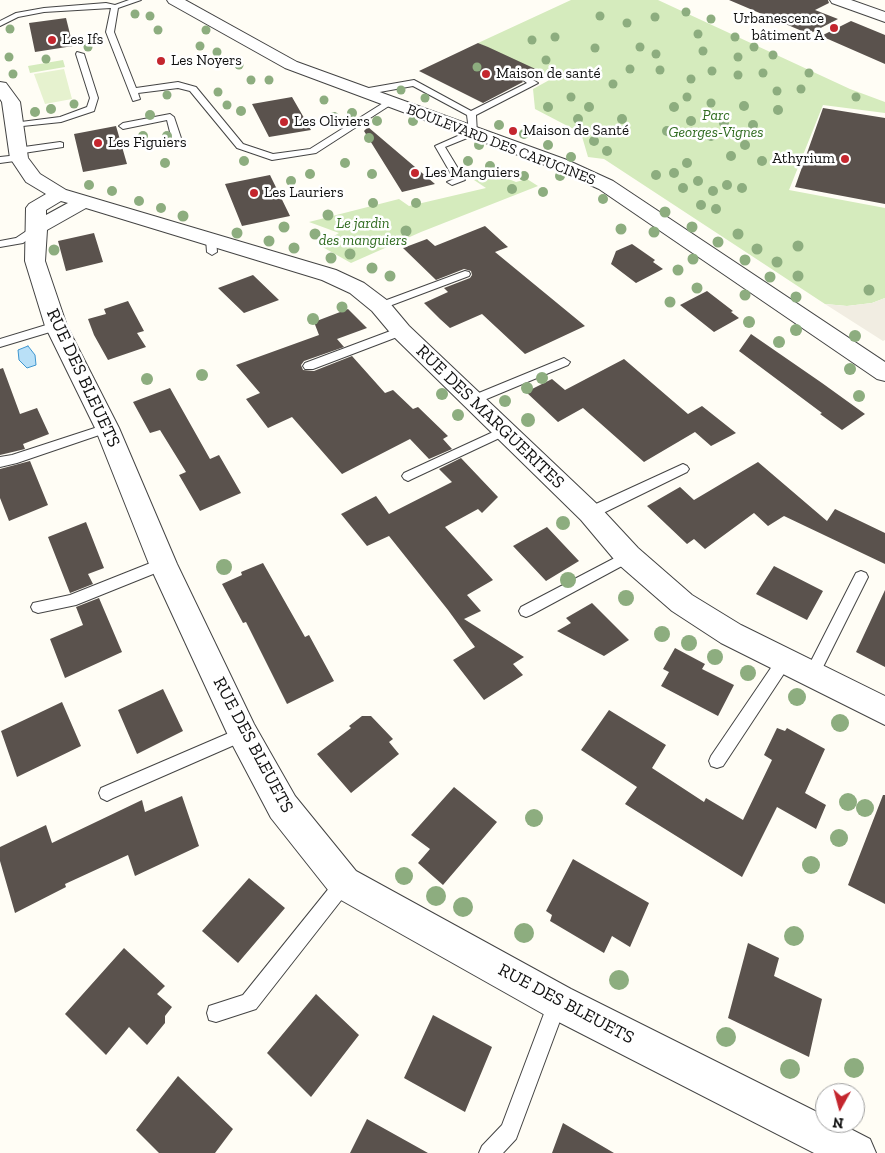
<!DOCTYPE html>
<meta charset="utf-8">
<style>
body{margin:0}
#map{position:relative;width:885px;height:1153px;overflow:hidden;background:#fffdf5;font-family:"Zilla Slab",serif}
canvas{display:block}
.north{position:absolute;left:815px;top:1083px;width:50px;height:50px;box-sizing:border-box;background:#fff;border:1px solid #a0a0a0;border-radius:50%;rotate:187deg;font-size:14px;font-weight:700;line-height:20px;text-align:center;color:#111}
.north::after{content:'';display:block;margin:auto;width:18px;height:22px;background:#c4262e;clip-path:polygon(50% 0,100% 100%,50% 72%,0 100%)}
</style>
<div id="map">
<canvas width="885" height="1153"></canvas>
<div class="north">N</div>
</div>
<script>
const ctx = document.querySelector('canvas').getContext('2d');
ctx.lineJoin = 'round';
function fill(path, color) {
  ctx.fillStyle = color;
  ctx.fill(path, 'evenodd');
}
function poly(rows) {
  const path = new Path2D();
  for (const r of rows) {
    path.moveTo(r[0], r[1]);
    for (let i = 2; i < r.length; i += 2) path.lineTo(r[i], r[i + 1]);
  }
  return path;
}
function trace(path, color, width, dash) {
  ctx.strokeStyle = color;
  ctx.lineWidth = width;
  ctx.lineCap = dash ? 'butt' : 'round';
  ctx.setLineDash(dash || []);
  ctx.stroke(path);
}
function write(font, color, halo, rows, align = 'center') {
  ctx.font = font + ' "Zilla Slab",serif';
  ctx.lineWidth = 5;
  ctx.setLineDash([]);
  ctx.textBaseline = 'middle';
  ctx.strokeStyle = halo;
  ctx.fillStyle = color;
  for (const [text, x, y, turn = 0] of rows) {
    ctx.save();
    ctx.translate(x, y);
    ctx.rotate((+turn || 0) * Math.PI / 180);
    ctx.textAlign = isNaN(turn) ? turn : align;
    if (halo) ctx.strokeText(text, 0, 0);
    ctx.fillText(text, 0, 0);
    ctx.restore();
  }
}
fill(poly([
 [571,0,658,0,850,89,885,102,885,113,823,105,789,190,885,208,885,298,872,303,847,306,825,304,604,159,588,157,581,133,535,109,533,89,553,78,478,43],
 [63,60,65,67,30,73,28,66],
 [491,172,516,182,527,179,538,186,421,232,351,263,319,245,339,233,309,222,399,199,409,206,486,188,474,180]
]), '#d5ebbd');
fill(poly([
 [64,69,72,99,45,104,34,74]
]), '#e6f2cf');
fill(poly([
 [885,298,885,340,883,341,825,304,847,306,872,303]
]), '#f1ede2');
const water = poly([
 [28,346,35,355,36,365,27,368,19,360,18,350,28,346]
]);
fill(water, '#b9e0f7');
trace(water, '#3f96cf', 1);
fill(poly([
 [729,0,828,0,829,3,815,10,838,19,809,34],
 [66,18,73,46,35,52,29,23],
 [851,21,885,35,885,64,821,36],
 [478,43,488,47,542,72,532,77,524,76,521,79,523,82,483,103,419,71],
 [292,97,311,130,269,137,252,104],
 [823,108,885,118,885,204,795,187],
 [116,126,127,164,83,172,74,134],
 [368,127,435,184,402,192,364,131],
 [270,175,290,216,242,226,225,184],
 [485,226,508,247,495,252,585,326,525,354,482,314,450,328,440,319,424,303,448,292,444,288,470,278,472,275,471,271,464,269,436,280,403,248,427,239,435,246],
 [94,233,103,262,66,271,58,241],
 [632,244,655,260,653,262,663,269,636,283,611,264,616,251],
 [253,275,279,300,244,313,218,288],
 [707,291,733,311,731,312,739,318,714,332,680,305],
 [128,301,144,331,137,333,146,347,108,360,94,335,88,319,106,314,104,309],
 [348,309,367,328,337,339,344,347,304,361,301,365,303,370,314,371,352,356,385,393,393,390,413,409,418,407,448,436,443,439,452,449,429,459,410,439,342,474,292,417,268,428,246,399,260,393,236,365,319,335,314,322],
 [751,334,822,383,865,414,842,430,820,414,822,413,739,351],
 [624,359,688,414,702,406,736,433,711,446,695,432,644,462,583,408,558,422,526,392,552,379,565,390],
 [3,368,20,414,37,408,49,434,23,444,25,449,0,455,0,369],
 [170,388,210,459,219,455,241,493,200,511,179,475,186,472,160,430,150,433,133,402],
 [461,458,498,497,482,513,478,509,445,527,493,580,467,595,481,611,464,619,524,657,513,664,523,675,484,700,453,660,475,647,448,610,389,536,367,546,341,514,376,496,389,514,452,482,439,469],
 [30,461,48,505,9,521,0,498,0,469],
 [758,462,827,521,835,509,885,533,885,564,784,516,768,526,754,513,705,549,694,539,687,544,647,506,680,487,694,500],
 [86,522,104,568,88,574,93,584,70,593,48,537],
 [547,527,579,561,546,581,513,546],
 [263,563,305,637,309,635,334,681,287,704,246,622,243,623,222,584,242,575,241,572],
 [774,566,823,591,807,620,756,594],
 [885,590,885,667,856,652],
 [99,598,122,652,65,678,50,639,83,625,76,607],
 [592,603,629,640,604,656,557,631,571,623,566,618],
 [675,648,705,664,702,669,734,685,718,716,661,686,669,672,663,669],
 [163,689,183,731,137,754,118,710],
 [62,702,81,746,17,777,1,731],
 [609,710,666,745,652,768,704,802,706,798,743,820,772,760,764,755,777,728,785,731,787,728,825,749,805,793,826,805,816,829,777,807,742,877,625,804,637,787,581,750],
 [362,716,371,716,393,739,389,742,399,754,351,793,317,754,351,728,349,726],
 [454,787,497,822,443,885,418,863,430,849,411,835],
 [883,795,885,795,885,904,848,885],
 [182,796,199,846,135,876,128,855,65,884,66,887,15,913,0,861,0,847,46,825,52,843,142,800,145,812],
 [573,859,649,903,630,947,612,936,604,953,550,921,552,915,546,911],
 [249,878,285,908,238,963,202,931],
 [748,943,779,958,774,976,822,999,809,1057,728,1018],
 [124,948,165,986,157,994,172,1007,165,1016,165,1023,147,1045,129,1027,106,1055,65,1014],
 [316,994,359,1035,311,1097,267,1053],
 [433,1015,492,1047,465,1112,404,1078],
 [178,1076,233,1129,215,1153,159,1153,136,1130],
 [367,1119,428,1153,350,1153],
 [563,1123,614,1153,552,1153]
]), '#5a524d');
const lane = poly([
 [129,0,141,0,118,8,114,32,136,88,178,82,196,87,243,144,273,154,310,149,388,100,395,102,316,153,272,160,237,148,190,91,178,88,138,93,140,99,133,101,106,32,111,8,44,12,18,17,0,26,0,21,16,13,44,8,106,3,115,5,129,0],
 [77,52,84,54,98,98,94,111,61,122,13,127,13,123,60,117,87,107,90,98,76,54,77,52],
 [524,78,530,78,538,83,476,115,477,134,445,147,465,180,452,185,447,182,454,179,435,146,469,131,467,115,413,86,363,95,359,92,363,89,414,80,471,111,527,83,523,80,524,78],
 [170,114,174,117,183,144,181,146,178,147,173,144,167,120,123,129,119,126,123,123,170,114],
 [60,142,63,143,63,147,17,154,12,151,17,148,60,142],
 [19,155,24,158,22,160,0,163,0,157,19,155],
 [37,224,41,225,41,229,23,243,0,247,0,241,16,238,37,224],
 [211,236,216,239,217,252,212,255,207,252,206,239,211,236],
 [465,271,469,272,470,274,469,276,384,308,380,309,375,306,376,304,465,271],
 [56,322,62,326,60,329,0,347,0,339,56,322],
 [401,327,405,328,407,331,405,334,313,369,305,369,303,366,305,363,401,327],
 [564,358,570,362,568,365,477,403,473,404,467,400,469,397,564,358],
 [107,424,113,428,111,431,17,463,0,467,0,457,12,455,107,424],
 [504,427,510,431,508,434,412,479,408,481,404,479,402,476,404,473,504,427],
 [683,464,687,466,689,469,687,472,595,517,585,517,583,513,585,509,683,464],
 [628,551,633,552,635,556,633,560,531,615,526,617,521,615,519,611,521,607,628,551],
 [163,558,168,560,170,564,168,568,76,605,38,613,33,611,31,607,33,603,70,595,163,558],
 [861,571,866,573,868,577,816,681,811,683,806,681,804,676,806,671,856,573,861,571],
 [784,655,789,656,791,661,789,666,723,766,717,768,711,766,709,761,711,756,779,656,784,655],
 [243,727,248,729,251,734,248,739,113,798,107,801,101,798,99,793,101,788,243,727],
 [344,874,350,877,353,883,350,889,256,1009,216,1022,209,1020,207,1013,209,1006,243,995,338,877,344,874],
 [558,993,565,995,567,1002,516,1139,503,1153,479,1153,482,1146,502,1125,551,995,558,993]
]);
const street = poly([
 [167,0,185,0,297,62,567,160,613,181,885,362,885,381,877,379,599,189,553,168,285,68,169,3,167,0],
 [830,0,851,0,885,12,885,22,832,3,830,0],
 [0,82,6,83,20,102,28,158,40,174,66,190,336,270,364,283,388,301,409,326,599,506,638,548,692,595,741,625,885,696,885,725,721,643,672,611,618,564,581,520,393,336,372,311,350,293,322,280,86,208,47,230,45,261,67,326,119,428,177,564,254,724,295,796,356,871,571,989,825,1116,825,1123,839,1123,870,1139,876,1153,814,1153,545,1015,332,895,271,818,232,744,149,564,95,428,45,326,25,261,26,208,29,204,46,194,26,182,10,158,2,102,0,99,0,82],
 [61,201,68,203,46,215,46,210,61,201]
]);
trace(lane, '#444', 2);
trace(street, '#444', 2);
fill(lane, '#fff');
fill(street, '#fff');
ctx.fillStyle = '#8dad7f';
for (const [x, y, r] of [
 [686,12,4.5],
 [135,14,4.5],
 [150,16,4.5],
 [600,16,4.5],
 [655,17,4.5],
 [711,19,4.5],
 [627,23,4.5],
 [10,29,4.5],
 [158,30,4.5],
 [206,30,4.5],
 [698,34,4.5],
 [555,37,4.5],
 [735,37,4.5],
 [532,40,4.5],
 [200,46,4.5],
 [88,47,4.5],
 [640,47,4.5],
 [754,47,4.5],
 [595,48,4.5],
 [703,51,4.5],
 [217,52,4.5],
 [656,54,4.5],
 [773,55,4.5],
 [9,57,4.5],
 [738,57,4.5],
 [46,59,4.5],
 [546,60,4.5],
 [239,65,4.5],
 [477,67,4.5],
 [630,69,4.5],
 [660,70,4.5],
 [712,71,4.5],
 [575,73,4.5],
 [763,73,4.5],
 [809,73,4.5],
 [13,74,4.5],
 [738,75,4.5],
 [691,79,4.5],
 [251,80,4.5],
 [269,80,4.5],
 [613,84,4.5],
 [801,89,4.5],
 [401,90,4.5],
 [777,91,4.5],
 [218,92,4.5],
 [167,95,4.5],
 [571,97,4.5],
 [687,97,4.5],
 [856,97,4.5],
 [425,98,4.5],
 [324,100,4.5],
 [711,103,4.5],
 [74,104,4.5],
 [227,105,4.5],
 [744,106,5],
 [548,107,5],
 [589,107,5],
 [674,107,5],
 [51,109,5],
 [778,110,5],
 [241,111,5],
 [35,112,5],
 [352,113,5],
 [150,115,5],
 [334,117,5],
 [578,119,5],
 [622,119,5],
 [377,121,5],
 [413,121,5],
 [691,121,5],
 [724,123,5],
 [499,125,5],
 [753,125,5],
 [667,131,5],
 [609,132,5],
 [524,134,5],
 [143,136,5],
 [167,136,5],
 [711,136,5],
 [369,138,5],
 [594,141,5],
 [479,145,5],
 [548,145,5],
 [745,145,5],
 [607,151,5],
 [731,156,5],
 [571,157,5],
 [244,161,5],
 [468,161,5],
 [762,161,5],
 [165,163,5],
 [345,163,5],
 [687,163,5],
 [490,166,5],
 [674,173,5],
 [310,174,5],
 [372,174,5],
 [656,175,5],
 [524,176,5],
 [560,176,5],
 [291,181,5],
 [698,181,5],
 [89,185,5],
 [727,185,5],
 [683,188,5],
 [742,188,5],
 [512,189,5],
 [112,191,5],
 [713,191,5],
 [543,192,5],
 [603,199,5],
 [139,201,5],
 [373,203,5],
 [416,203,5],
 [701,205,5],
 [161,208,5],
 [716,209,5],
 [665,212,5.5],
 [328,215,5.5],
 [183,216,5.5],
 [284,227,5.5],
 [692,227,5.5],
 [621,229,5.5],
 [406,231,5.5],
 [654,232,5.5],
 [237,233,5.5],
 [315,234,5.5],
 [738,234,5.5],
 [269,241,5.5],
 [718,242,5.5],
 [798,246,5.5],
 [294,248,5.5],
 [757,249,5.5],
 [54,250,5.5],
 [350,254,5.5],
 [331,258,5.5],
 [693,259,5.5],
 [745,260,5.5],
 [777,262,5.5],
 [372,268,5.5],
 [678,270,5.5],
 [390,276,5.5],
 [798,276,5.5],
 [770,277,5.5],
 [697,288,5.5],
 [869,290,5.5],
 [745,295,5.5],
 [796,297,5.5],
 [670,302,5.5],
 [342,307,5.5],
 [313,319,6],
 [749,322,6],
 [796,330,6],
 [855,336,6],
 [779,342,6],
 [850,369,6],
 [202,375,6],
 [542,378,6],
 [147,379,6],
 [527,388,6],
 [442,394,6],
 [859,396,6],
 [505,401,6],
 [458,415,6],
 [528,420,7],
 [563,523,7],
 [224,567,8],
 [568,580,8],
 [626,598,8],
 [662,634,8],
 [689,643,8],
 [715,657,8],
 [748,673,8],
 [797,697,9],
 [840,723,9],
 [848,802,9],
 [865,808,9],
 [534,818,9],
 [839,838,9],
 [811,865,9],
 [404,876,9],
 [436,896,10],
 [463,907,10],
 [524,933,10],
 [794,936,10],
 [619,980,10],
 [726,1037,10],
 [854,1068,10],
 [790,1069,10]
]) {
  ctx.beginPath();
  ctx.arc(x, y, r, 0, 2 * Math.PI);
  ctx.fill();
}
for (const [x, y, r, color] of [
 [834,28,5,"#c4262e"],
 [52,40,5,"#c4262e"],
 [161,61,5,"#c4262e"],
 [486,74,5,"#c4262e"],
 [284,122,5,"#c4262e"],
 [513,131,5,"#c4262e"],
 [98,143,5,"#c4262e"],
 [845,159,5,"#c4262e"],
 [415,173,5,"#c4262e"],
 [254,193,5,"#c4262e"]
]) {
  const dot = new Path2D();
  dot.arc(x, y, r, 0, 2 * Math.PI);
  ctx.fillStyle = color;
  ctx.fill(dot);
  trace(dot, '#fff', 2);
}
write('15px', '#111', '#fff', [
 ["Urbanescence",824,19,"right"],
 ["bâtiment A",824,36,"right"],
 ["Les Ifs",62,40],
 ["Les Noyers",171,61],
 ["Maison de santé",496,74],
 ["Les Oliviers",294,122],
 ["Maison de Santé",523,131],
 ["Les Figuiers",108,143],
 ["Athyrium",835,159,"right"],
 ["Les Manguiers",425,173],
 ["Les Lauriers",264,193]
], 'left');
write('italic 15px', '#2f6b1f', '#fff', [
 ["Parc",716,116],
 ["Georges-Vignes",716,133],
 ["Le jardin",363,224],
 ["des manguiers",363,241]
]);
write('15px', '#111', '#fff', [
 ["BOULEVARD DES CAPUCINES",501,145,21]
]);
write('18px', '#111', '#fff', [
 ["RUE DES BLEUETS",83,378,65],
 ["RUE DES MARGUERITES",490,417,44],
 ["RUE DES BLEUETS",253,745,62],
 ["RUE DES BLEUETS",566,1004,28]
]);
</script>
